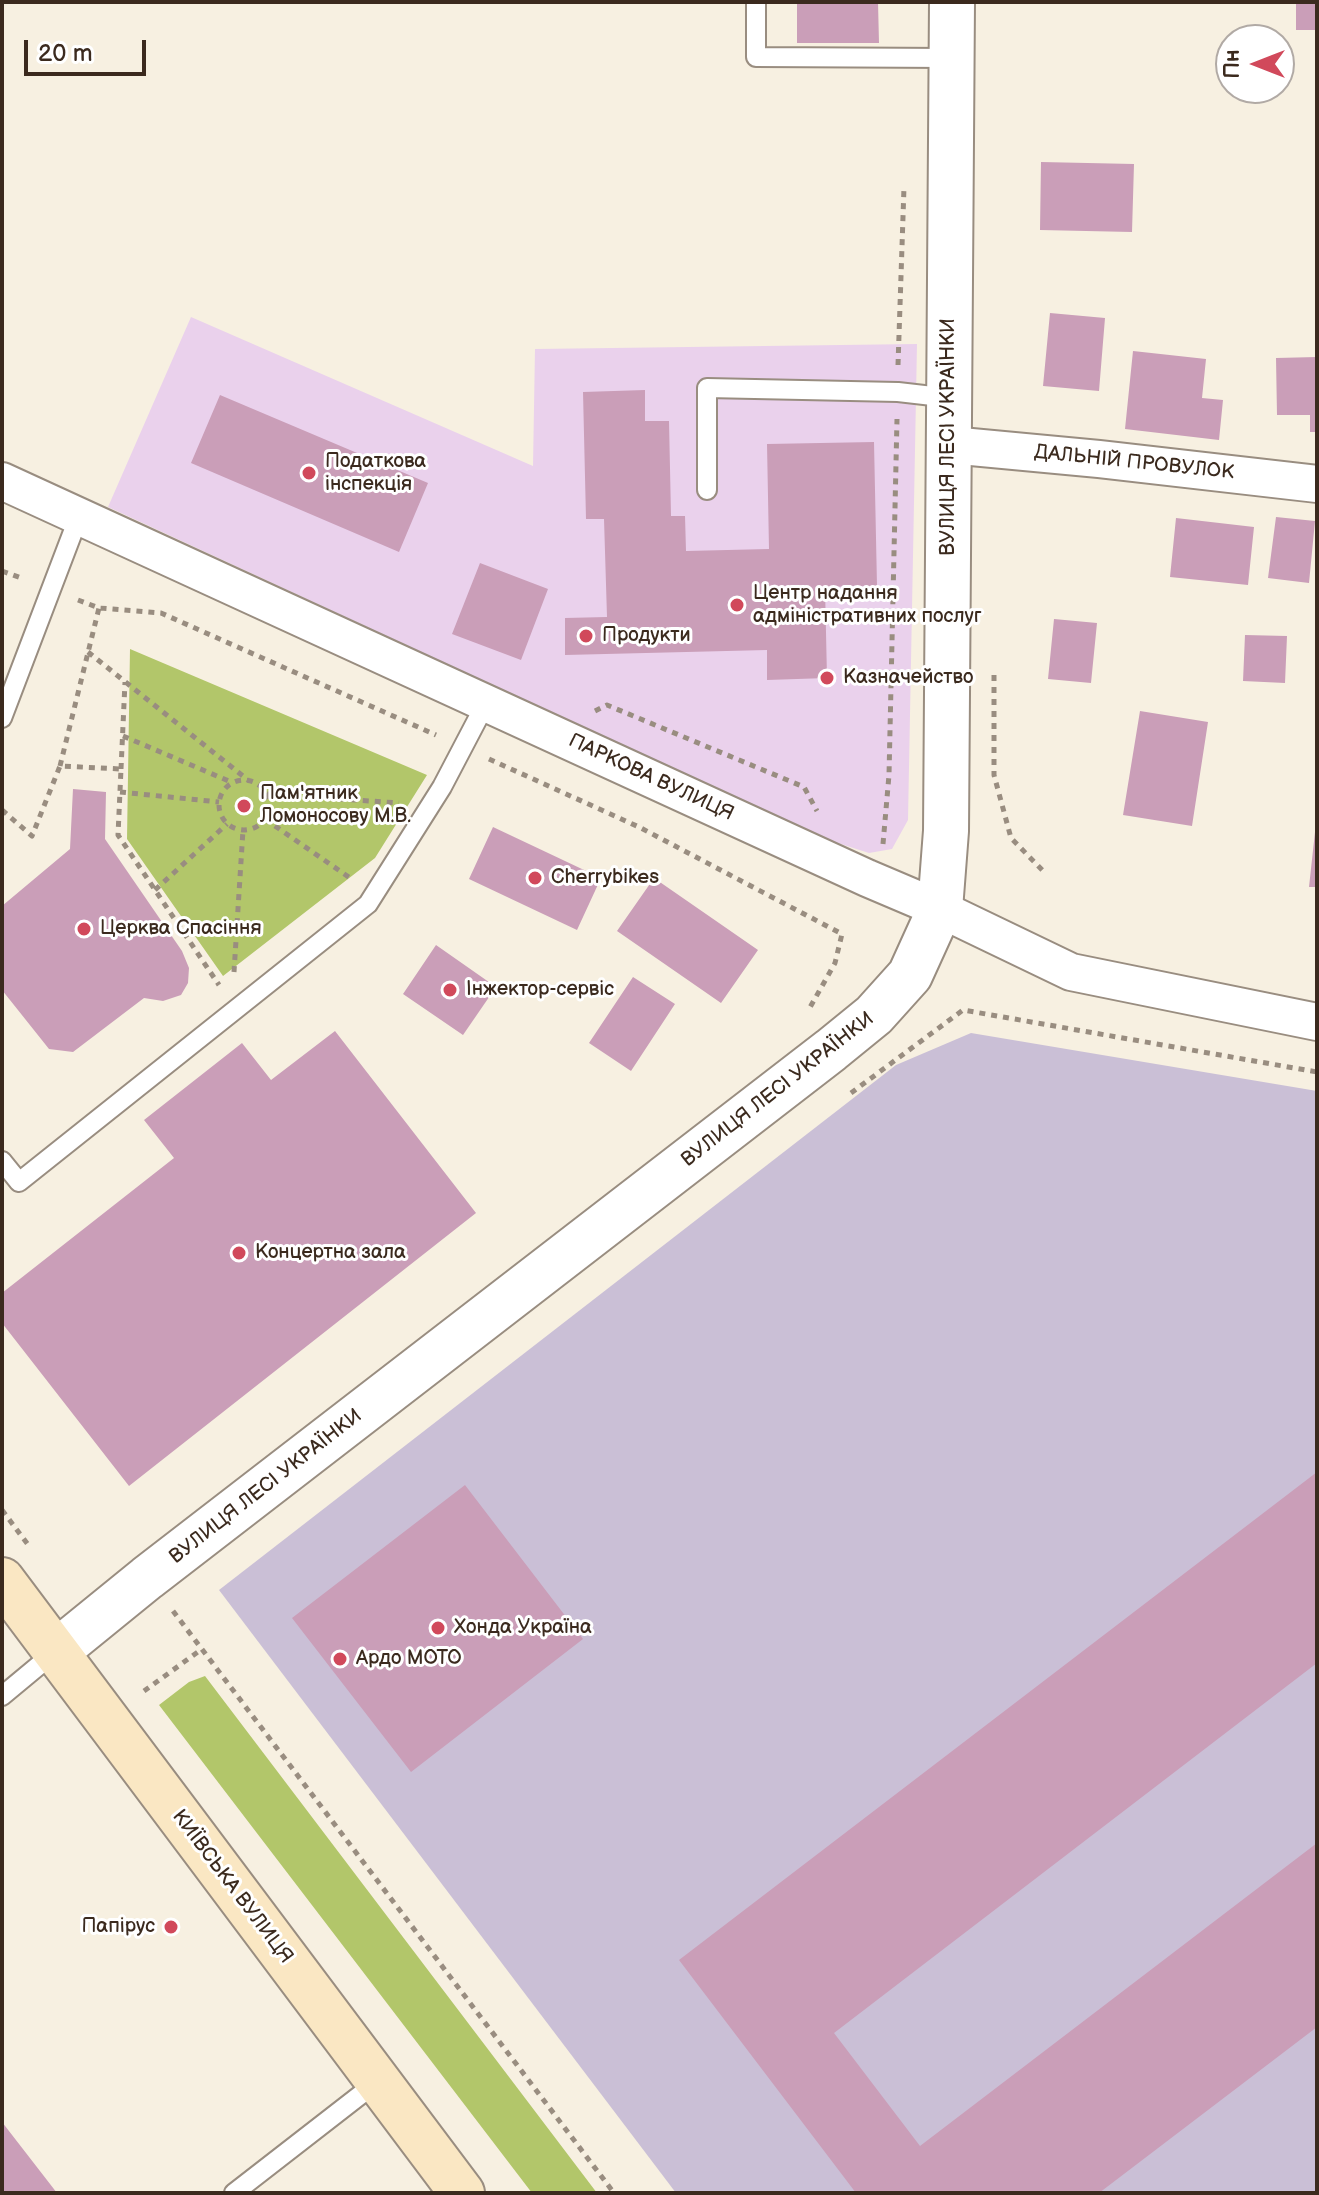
<!DOCTYPE html>
<meta charset="utf-8">
<style>
body{margin:0}
#map{position:relative;width:1319px;height:2195px;overflow:hidden;background:#f7f0e1;font-family:"Balsamiq Sans",sans-serif}
canvas{display:block}
.frame{position:absolute;inset:0;border:4px solid #3b2a1e;pointer-events:none}
.north{position:absolute;left:1215px;top:24px;width:80px;height:80px;box-sizing:border-box;background:#fff;border:2px solid #b1aaa5;border-radius:50%;rotate:270deg;font-size:22px;font-weight:700;line-height:32px;text-align:center;color:#3b2a1e}
.north::after{content:'';display:block;margin:auto;width:28px;height:36px;background:#d1495b;clip-path:polygon(50% 0,100% 100%,50% 72%,0 100%)}
.scale{position:absolute;left:24px;top:40px;width:122px;height:36px;box-sizing:border-box;border:4px solid #3b2a1e;border-top:0;padding-left:10px;font-size:24px;line-height:28px;white-space:nowrap;color:#3b2a1e;-webkit-text-stroke:6px #fff;paint-order:stroke}
</style>
<div id="map">
<canvas width="1319" height="2195"></canvas>
<div class="frame"></div>
<div class="north">Пн</div>
<div class="scale">20 m</div>
</div>
<script>
const ctx = document.querySelector('canvas').getContext('2d');
ctx.lineJoin = 'round';
function fill(path, color) {
  ctx.fillStyle = color;
  ctx.fill(path, 'evenodd');
}
function poly(rows) {
  const path = new Path2D();
  for (const r of rows) {
    if (r.length === 3) {
      path.moveTo(r[0] + r[2], r[1]);
      path.arc(r[0], r[1], r[2], 0, 2 * Math.PI);
      continue;
    }
    path.moveTo(r[0], r[1]);
    for (let i = 2; i < r.length; i += 2) path.lineTo(r[i], r[i + 1]);
  }
  return path;
}
function trace(path, color, width, dash) {
  ctx.strokeStyle = color;
  ctx.lineWidth = width;
  ctx.lineCap = dash ? 'butt' : 'round';
  ctx.setLineDash(dash || []);
  ctx.stroke(path);
}
function write(font, color, halo, rows, align = 'center') {
  ctx.font = font + ' "Balsamiq Sans",sans-serif';
  ctx.lineWidth = 6;
  ctx.setLineDash([]);
  ctx.textBaseline = 'middle';
  ctx.strokeStyle = halo;
  ctx.fillStyle = color;
  for (const [text, x, y, turn = 0] of rows) {
    ctx.save();
    ctx.translate(x, y);
    ctx.rotate((+turn || 0) * Math.PI / 180);
    ctx.textAlign = isNaN(turn) ? turn : align;
    if (halo) ctx.strokeText(text, 0, 0);
    ctx.fillText(text, 0, 0);
    ctx.restore();
  }
}
fill(poly([
 [191,317,533,466,535,349,917,344,908,820,892,849,869,853,825,839,108,507]
]), '#ead1ec');
fill(poly([
 [971,1033,1317,1091,1317,2193,676,2193,219,1590,896,1065]
]), '#cabfd6');
fill(poly([
 [130,649,427,775,375,858,223,976,127,839],
 [205,1676,597,2193,532,2193,159,1705,189,1682]
]), '#b2c66a');
fill(poly([
 [797,2,878,2,879,43,797,43],
 [1296,2,1317,2,1317,30,1296,30],
 [1041,162,1134,164,1132,232,1040,230],
 [1050,313,1105,318,1099,391,1043,386],
 [1133,351,1206,359,1202,398,1223,400,1219,440,1125,429],
 [1317,357,1317,432,1310,432,1310,415,1277,415,1276,358],
 [645,390,645,421,669,421,671,516,685,516,686,551,769,549,767,444,874,442,877,586,825,587,827,678,767,680,767,650,565,655,565,618,607,617,604,519,586,519,583,392],
 [220,395,428,483,399,552,191,463],
 [1276,517,1315,521,1309,583,1268,578],
 [1176,518,1254,527,1248,585,1170,577],
 [480,563,548,589,521,660,452,634],
 [1054,619,1097,623,1091,683,1048,679],
 [1245,635,1287,636,1285,683,1243,681],
 [1140,711,1208,722,1192,826,1123,815],
 [73,789,106,792,105,839,182,951,189,968,188,983,181,995,163,1001,144,998,73,1052,49,1049,2,990,2,906,70,849],
 [493,827,601,878,577,930,469,879],
 [1315,832,1317,832,1317,887,1309,887],
 [654,878,758,950,721,1003,617,931],
 [436,945,496,987,463,1035,403,994],
 [633,977,675,1004,631,1071,589,1043],
 [335,1031,476,1213,129,1486,2,1323,2,1293,174,1158,144,1120,242,1043,271,1080],
 [1317,1472,1317,1663,834,2033,920,2146,1317,1843,1317,2027,1099,2193,856,2193,679,1960],
 [465,1485,583,1639,411,1772,292,1618],
 [2,2122,57,2193,2,2193]
]), '#ca9eb8');
const service = poly([
 [756,2,756,57,951,58],
 [707,490,707,388,898,392,950,398],
 [2,718,79,516],
 [2,1161,19,1182,368,904,442,787,486,703],
 [2,1696,55,1652],
 [234,2193,377,2082]
]);
const minor = poly([
 [950,445,1099,459,1317,484],
 [2,481,867,878,940,909,1071,972,1317,1022]
]);
const tertiary = poly([
 [56,1652,147,1578,831,1050,874,1015,910,975,940,909,946,831,952,2]
]);
const secondary = poly([
 [2,1580,462,2193]
]);
trace(service, '#998d80', 22);
trace(minor, '#998d80', 40);
trace(tertiary, '#998d80', 48);
trace(secondary, '#998d80', 48);
trace(poly([
 [898,365,904,187],
 [2,571,24,579],
 [78,600,99,608,161,613,436,735],
 [88,652,248,780],
 [994,675,994,775,1011,838,1046,874],
 [595,711,607,705,804,787,817,811],
 [123,736,231,782],
 [489,759,639,827,842,934,835,963,808,1011],
 [60,766,99,608],
 [121,769,125,682],
 [244,805,25],
 [120,792,219,802],
 [267,794,399,803],
 [2,810,32,836,60,766,121,769,118,835,219,985],
 [265,819,350,878],
 [883,844,889,775,897,419],
 [155,890,227,824],
 [234,972,243,830],
 [851,1093,963,1010,1317,1072],
 [2,1510,29,1546],
 [173,1611,614,2193],
 [144,1691,202,1649]
]), '#998d80', 5, [6, 6]);
trace(service, '#fff', 18);
trace(minor, '#fff', 36);
trace(tertiary, '#fff', 44);
trace(secondary, '#fae7c3', 44);
for (const [x, y, r, color] of [
 [309,473,8,"#d1495b"],
 [737,605,8,"#d1495b"],
 [586,636,8,"#d1495b"],
 [827,678,8,"#d1495b"],
 [244,806,8,"#d1495b"],
 [535,878,8,"#d1495b"],
 [84,929,8,"#d1495b"],
 [450,990,8,"#d1495b"],
 [239,1253,8,"#d1495b"],
 [438,1628,8,"#d1495b"],
 [340,1659,8,"#d1495b"],
 [171,1927,8,"#d1495b"]
]) {
  const dot = new Path2D();
  dot.arc(x, y, r, 0, 2 * Math.PI);
  ctx.fillStyle = color;
  ctx.fill(dot);
  trace(dot, '#fff', 3);
}
write('20px', '#3b2a1e', '#fff', [
 ["ВУЛИЦЯ ЛЕСІ УКРАЇНКИ",949,437,-90],
 ["ДАЛЬНІЙ ПРОВУЛОК",1134,463,6],
 ["ПАРКОВА ВУЛИЦЯ",651,778,25],
 ["ВУЛИЦЯ ЛЕСІ УКРАЇНКИ",778,1090,-38],
 ["ВУЛИЦЯ ЛЕСІ УКРАЇНКИ",266,1487,-38],
 ["КИЇВСЬКА ВУЛИЦЯ",232,1887,53]
]);
write('20px', '#3b2a1e', '#fff', [
 ["Податкова",325,462],
 ["інспекція",325,485],
 ["Центр надання",753,594],
 ["адміністративних послуг",753,617],
 ["Продукти",602,636],
 ["Казначейство",843,678],
 ["Пам'ятник",260,794],
 ["Ломоносову М.В.",260,817],
 ["Сherrybikes",551,878],
 ["Церква Спасіння",100,929],
 ["Інжектор-сервіс",466,990],
 ["Концертна зала",255,1253],
 ["Хонда Україна",454,1628],
 ["Ардо МОТО",356,1659],
 ["Папірус",155,1927,"right"]
], 'left');
</script>
